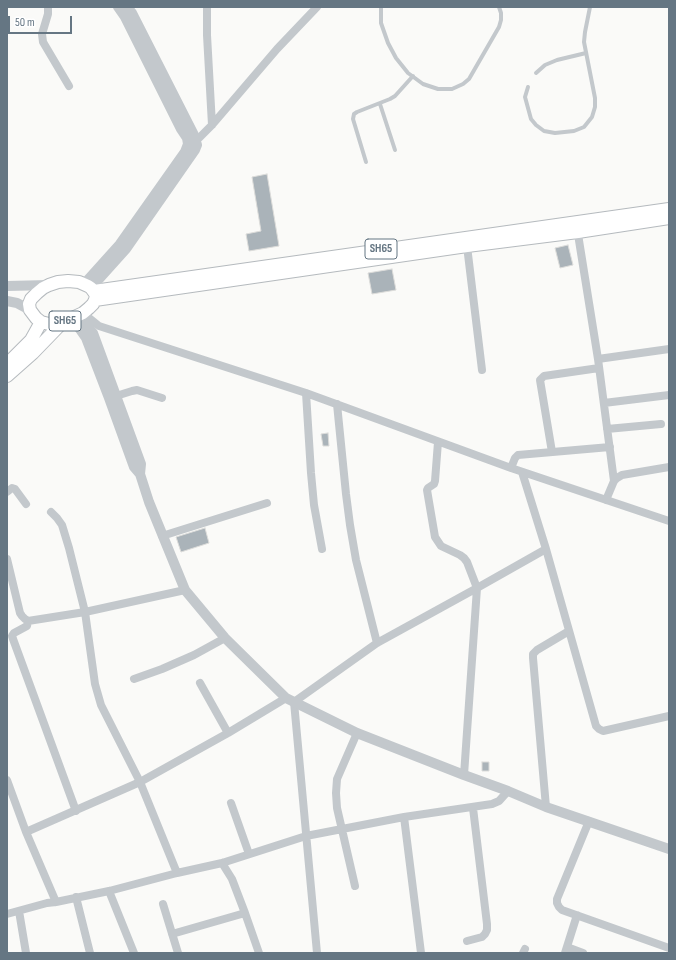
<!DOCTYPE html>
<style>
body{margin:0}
#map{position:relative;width:676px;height:960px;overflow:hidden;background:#fafaf8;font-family:"Sofia Sans Condensed",sans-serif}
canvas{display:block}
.frame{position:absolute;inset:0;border:8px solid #657683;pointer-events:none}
.scale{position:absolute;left:8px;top:16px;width:64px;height:18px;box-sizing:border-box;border:2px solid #657683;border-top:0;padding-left:5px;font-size:12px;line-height:14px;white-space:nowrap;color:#657683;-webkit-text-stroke:3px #fff;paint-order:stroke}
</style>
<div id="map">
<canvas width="676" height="960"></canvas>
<div class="frame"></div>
<div class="scale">50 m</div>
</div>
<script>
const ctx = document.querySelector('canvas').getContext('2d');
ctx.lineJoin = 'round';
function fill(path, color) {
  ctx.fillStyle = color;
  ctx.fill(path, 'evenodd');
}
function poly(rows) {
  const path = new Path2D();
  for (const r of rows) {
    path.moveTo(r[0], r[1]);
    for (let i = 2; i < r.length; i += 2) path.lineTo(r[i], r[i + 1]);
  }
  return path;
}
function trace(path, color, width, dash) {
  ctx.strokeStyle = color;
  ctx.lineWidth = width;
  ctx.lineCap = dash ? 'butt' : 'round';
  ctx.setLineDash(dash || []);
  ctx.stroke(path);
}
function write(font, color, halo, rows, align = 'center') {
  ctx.font = font + ' "Sofia Sans Condensed",sans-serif';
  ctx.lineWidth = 4;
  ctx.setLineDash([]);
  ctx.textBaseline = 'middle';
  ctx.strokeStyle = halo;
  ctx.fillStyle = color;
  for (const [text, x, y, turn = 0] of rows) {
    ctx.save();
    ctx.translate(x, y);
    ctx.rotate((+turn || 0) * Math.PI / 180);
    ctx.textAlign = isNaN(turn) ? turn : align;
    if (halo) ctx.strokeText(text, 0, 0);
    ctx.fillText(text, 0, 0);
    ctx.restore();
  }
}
const building = poly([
 [267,174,279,246,249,251,246,234,261,231,252,177,267,174],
 [568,245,573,265,560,268,555,248,568,245],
 [392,269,396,290,372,294,368,273,392,269],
 [328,433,329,446,323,446,321,434,328,433],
 [205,528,209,543,181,552,176,537,205,528],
 [482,762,489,762,489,771,482,771,482,762]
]);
fill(building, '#aab3b9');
trace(building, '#dcdcda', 1);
const primary = poly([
 [68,281,79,282,88,286,91,288,96,295,95,300,93,304,89,308,83,313,72,318,63,322,49,324,41,322,36,318,30,310,29,304,31,299,37,293,43,288,49,285,58,282,68,281],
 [94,291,669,209],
 [95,300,467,246,578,232,669,218],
 [7,364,31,340,41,322],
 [7,376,33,353,63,322]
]);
trace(primary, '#b5babe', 14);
trace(poly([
 [381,7,381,23,388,43,396,58,408,73,423,84,438,89,452,89,463,84,469,79,499,27,501,20,501,13,499,7],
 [536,73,545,65,557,60,586,53],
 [528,87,525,97,531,119,536,125,544,131,555,133,574,131,584,127,592,117,595,107,595,98,584,42,585,32,590,7],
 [380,104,395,150],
 [366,162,353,119,354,114,357,112,390,99,395,96,413,76]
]), '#c3c8cc', 4);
trace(poly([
 [48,7,48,14,42,34,43,42,69,86],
 [207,7,207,35,212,125],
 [192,142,199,138,212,125,277,49,317,7],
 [577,228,598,359,614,481],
 [467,246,482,370],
 [83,313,99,326,306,393,511,468,669,521],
 [598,359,669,349],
 [306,393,311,473,314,505,322,549],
 [116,396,132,391,137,390,162,398],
 [604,403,669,395],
 [337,404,346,494,350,525,356,560,377,643],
 [607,429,661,424],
 [438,442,435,481,434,484,428,488,427,490,435,537,441,546,460,555,464,558,467,562,477,588,464,775],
 [552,452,540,380,544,376,599,368],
 [511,468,515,458,518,455,610,447],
 [7,492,12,488,15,489,26,504],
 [606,500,614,481,617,478,622,475,669,467],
 [51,512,57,518,62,525,69,548,85,612,95,684,101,705,140,782,177,873],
 [162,536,267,503],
 [546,549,596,726,599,729,603,731,669,716],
 [7,559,20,613,22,616,25,619,28,621,85,612,185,590],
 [28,621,27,626,14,633,12,636,13,639,76,811],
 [134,679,162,669,194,655,225,638],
 [200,683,228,733],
 [7,780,26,832,56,902],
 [231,803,249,854],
 [546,807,533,658,533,654,537,650,569,631],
 [404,817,421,953],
 [589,821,557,899,557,903,559,907,562,910,669,948],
 [26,832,140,782,228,733,286,698],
 [222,863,232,879,245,913,259,953],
 [355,886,337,808,336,793,337,779,357,733],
 [109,891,134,953],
 [76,897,90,953],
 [163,904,178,953],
 [19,911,26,953],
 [7,914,47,903,56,902,109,891,177,873,222,863,306,836,404,817,492,804,499,801,508,791],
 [172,934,245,913],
 [467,941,482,937,485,934,487,930,487,924,473,808],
 [567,947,583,953],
 [317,953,294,702,377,643,477,588,546,549,522,472],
 [523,953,525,949],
 [565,953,577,915]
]), '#c3c8cc', 8);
trace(poly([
 [84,284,120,244,185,152,188,144,187,138,181,129,125,17,118,7],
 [7,286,49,285],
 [91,288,126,249,195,150,197,145,194,135,132,13,127,7],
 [7,301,17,303,30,310],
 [79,315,93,333,141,464,140,474,149,502,185,590,225,638,286,698,357,733,464,775,508,791,546,807,669,849],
 [72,318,86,338,109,398,134,467,140,474]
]), '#c3c8cc', 10);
trace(primary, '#fff', 12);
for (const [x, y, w] of [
 [381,249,32],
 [65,321,32]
]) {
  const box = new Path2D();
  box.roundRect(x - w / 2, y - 10, w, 20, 3);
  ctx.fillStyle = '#fff';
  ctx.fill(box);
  trace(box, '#657683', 1);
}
write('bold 12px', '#657683', null, [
 ["SH65",381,249],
 ["SH65",65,321]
]);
</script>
